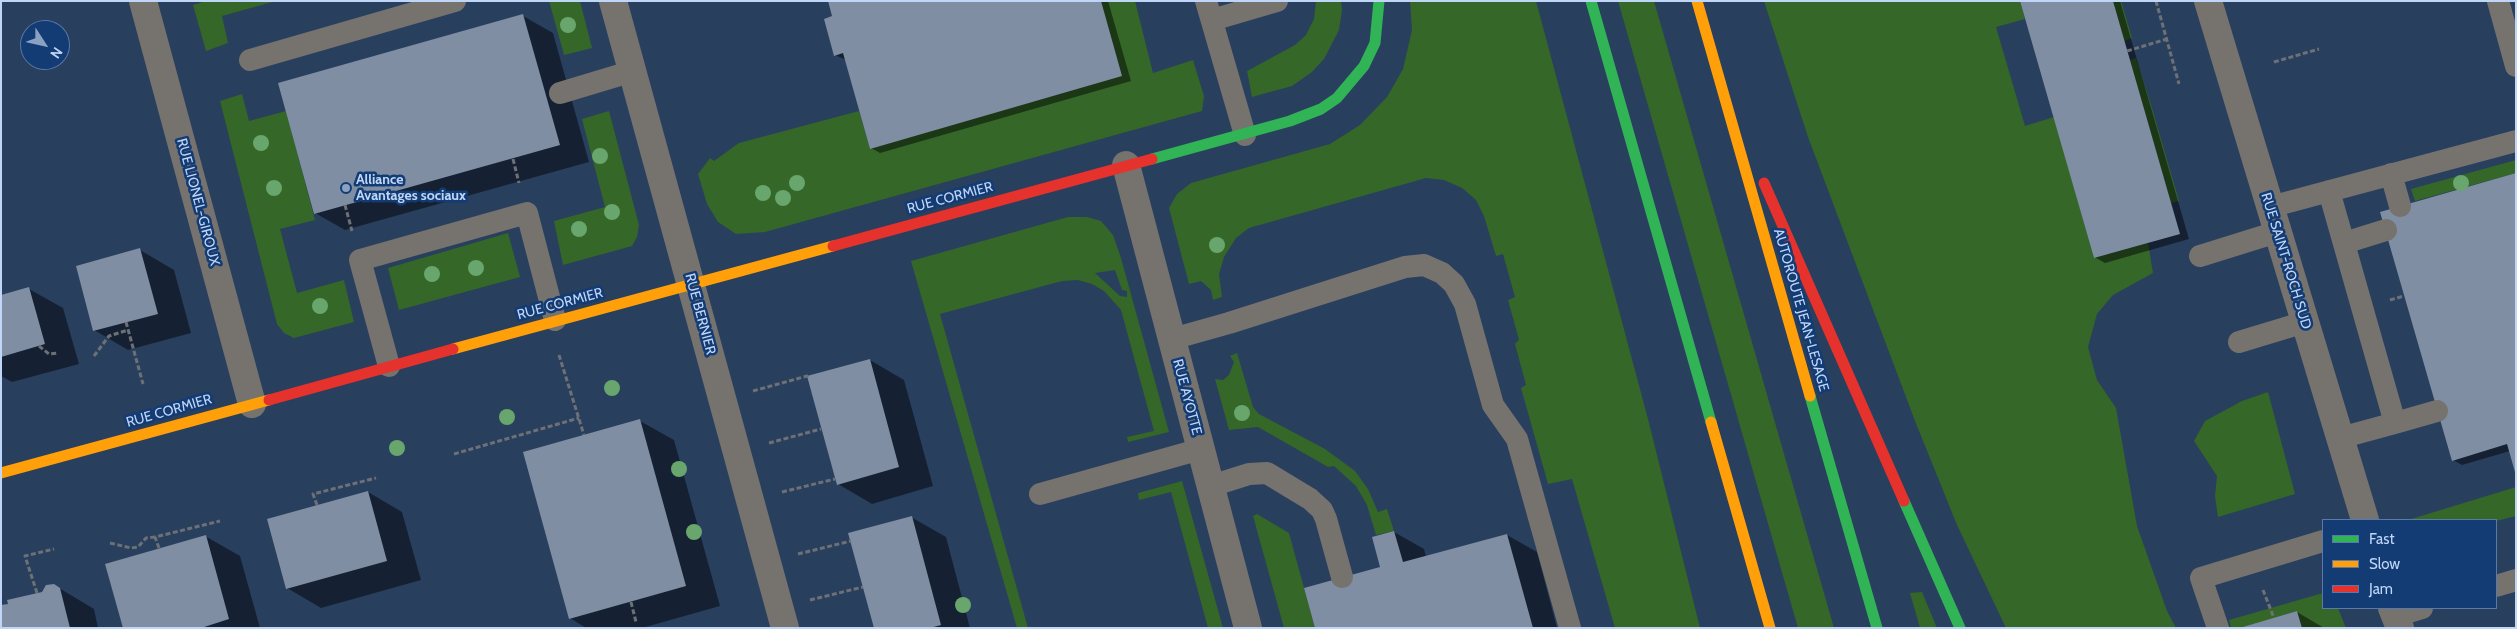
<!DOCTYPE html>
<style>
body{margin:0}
#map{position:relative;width:2517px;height:629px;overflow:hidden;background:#293f5e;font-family:Cabin,sans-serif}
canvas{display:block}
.frame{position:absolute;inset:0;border:2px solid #bfd6f8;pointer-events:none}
.legend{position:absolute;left:2322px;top:519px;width:175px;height:90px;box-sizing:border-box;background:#133b74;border:1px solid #5879a9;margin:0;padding:6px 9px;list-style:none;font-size:15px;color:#bfd6f8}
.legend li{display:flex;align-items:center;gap:10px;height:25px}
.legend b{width:25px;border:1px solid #5879a9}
.north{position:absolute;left:20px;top:20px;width:50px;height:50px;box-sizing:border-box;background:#133b74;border:1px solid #5879a9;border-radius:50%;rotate:125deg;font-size:14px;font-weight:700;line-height:20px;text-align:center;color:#bfd6f8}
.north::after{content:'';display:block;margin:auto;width:18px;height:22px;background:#8aa1c2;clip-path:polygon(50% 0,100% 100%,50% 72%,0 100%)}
</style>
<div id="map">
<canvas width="2517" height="629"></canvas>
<div class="frame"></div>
<ul class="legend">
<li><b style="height:6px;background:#30b455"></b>Fast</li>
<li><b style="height:6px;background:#ff9f0a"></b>Slow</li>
<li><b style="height:6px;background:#e5322d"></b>Jam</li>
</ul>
<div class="north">N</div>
</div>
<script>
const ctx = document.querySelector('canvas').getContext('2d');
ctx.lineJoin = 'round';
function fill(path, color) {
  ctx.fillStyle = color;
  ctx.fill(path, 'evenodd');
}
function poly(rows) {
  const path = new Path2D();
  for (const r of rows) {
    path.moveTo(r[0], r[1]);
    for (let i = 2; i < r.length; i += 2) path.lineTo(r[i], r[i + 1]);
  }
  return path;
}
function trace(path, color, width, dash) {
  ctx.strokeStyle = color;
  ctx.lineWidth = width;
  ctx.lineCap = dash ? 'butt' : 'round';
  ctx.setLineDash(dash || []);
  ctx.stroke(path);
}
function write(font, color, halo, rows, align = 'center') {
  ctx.font = font + ' Cabin,sans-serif';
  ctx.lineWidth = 5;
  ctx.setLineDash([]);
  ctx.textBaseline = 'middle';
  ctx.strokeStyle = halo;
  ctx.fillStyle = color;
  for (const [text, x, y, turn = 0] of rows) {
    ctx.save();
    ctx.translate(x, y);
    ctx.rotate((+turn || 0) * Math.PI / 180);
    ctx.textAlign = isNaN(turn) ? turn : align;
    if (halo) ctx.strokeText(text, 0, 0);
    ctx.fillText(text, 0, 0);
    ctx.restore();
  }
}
fill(poly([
 [206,1,276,1,222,16,228,43,206,51,193,5],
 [549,1,580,1,592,48,564,55],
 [1101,1,1135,1,1153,73,1193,60,1204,96,1202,111,765,232,736,234,718,222,707,204,698,174,710,158,714,161,739,143,859,111,870,149],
 [1316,1,1341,1,1342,10,1339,30,1324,59,1312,72,1292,86,1252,97,1247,71,1295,45,1306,35,1314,19],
 [1410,1,1536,1,1648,419,1700,628,1615,628,1572,479,1548,484,1521,388,1526,385,1515,344,1519,340,1508,300,1515,297,1503,254,1496,256,1484,216,1476,200,1462,188,1444,180,1426,178,1249,228,1236,238,1224,257,1219,274,1222,297,1213,300,1211,290,1201,281,1189,284,1169,208,1177,194,1191,183,1330,144,1360,125,1387,97,1403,69,1412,30],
 [1618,1,1654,1,1834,628,1798,628],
 [1764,1,2020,1,2025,19,1996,27,2025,126,2054,117,2094,258,2148,243,2153,273,2113,295,2097,314,2088,347,2097,380,2116,408,2137,526,2167,611,2176,628,2006,628,1957,525,1915,421,1808,137],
 [2113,1,2121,1,2132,38,2124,41],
 [2136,58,2151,105,2179,201,2171,203,2129,60],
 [242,94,249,121,286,111,315,220,280,229,297,293,344,280,354,322,294,338,284,333,277,324,220,101],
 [609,111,639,225,637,237,632,246,563,265,554,221,605,207,582,119],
 [2516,160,2516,173,2415,201,2411,189],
 [1068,217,1087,217,1101,221,1113,235,1121,258,1169,432,1128,442,1127,437,1154,431,1121,310,1104,291,1092,284,1078,280,1062,281,940,314,1028,628,1017,628,911,261],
 [1115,270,1122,290,1127,291,1127,297,1120,296,1095,273],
 [508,233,520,277,399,310,388,268],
 [1237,353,1253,407,1259,414,1325,449,1355,471,1368,489,1378,512,1387,509,1394,531,1376,535,1367,505,1356,486,1334,466,1328,467,1258,427,1229,430,1215,379,1223,380,1229,375,1234,362,1230,356],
 [2268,392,2295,494,2218,517,2215,496,2217,476,2194,441,2205,421,2242,401],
 [1182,481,1223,628,1208,628,1171,492,1139,500,1138,493],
 [2516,487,2516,516,2496,521,2408,520],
 [1257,514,1289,533,1315,628,1284,628,1253,516],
 [1922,592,1937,628,1920,628,1910,593],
 [2323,593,2323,608,2338,608,2346,628,2302,628,2297,611,2242,628,2231,628,2229,620]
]), '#346728');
fill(poly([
 [829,1,1108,1,1131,81,880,153,871,148,846,60,835,55,834,17],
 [2022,1,2120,1,2189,239,2105,263,2096,258],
 [523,16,553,33,589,162,345,230,315,213],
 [2516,174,2510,451,2462,465,2453,460],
 [140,250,174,270,191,333,128,350,94,330],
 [29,289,63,308,79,364,12,382,1,376,1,296],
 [870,360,904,380,933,486,872,504,838,484],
 [640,421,674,440,720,606,642,628,586,628,570,618],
 [368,492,402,512,421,580,321,608,287,588],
 [911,517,946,537,970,628,875,628],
 [1394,532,1424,549,1426,557,1507,535,1537,552,1557,628,1317,628,1381,568],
 [205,536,240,556,260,628,124,628],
 [54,585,94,609,98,628,1,628],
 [2297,612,2324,628,2246,628]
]), '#0007');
fill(poly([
 [828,1,1101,1,1122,76,870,149,843,53,834,56,824,19,832,16],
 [2020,1,2113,1,2180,234,2094,258],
 [523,14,560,145,314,214,278,83],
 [2516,173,2516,472,2515,472,2507,444,2452,461,2380,212],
 [140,248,158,314,93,331,76,266],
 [29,287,45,344,1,357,1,295],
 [870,359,899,467,837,485,807,376],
 [640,419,686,586,569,619,523,452],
 [368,491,387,561,286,589,267,519],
 [912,516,941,625,930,628,874,628,848,533],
 [1394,531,1403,562,1507,534,1533,628,1315,628,1304,588,1380,567,1372,537],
 [206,535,229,619,201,628,123,628,105,564],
 [54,584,60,588,70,628,1,628,1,605,8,604,7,600,42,592,46,585],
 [2297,611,2302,628,2243,628,2243,627]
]), '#7f8ea3');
trace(poly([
 [2156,1,2179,84],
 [2127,51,2167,39],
 [2274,62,2319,49],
 [513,159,519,183],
 [345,205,352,231],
 [2390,300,2404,296],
 [126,322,143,384],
 [39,346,49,354,58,353],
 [559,355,584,435],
 [94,356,109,336,128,330],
 [753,391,807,376,808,379],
 [769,443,821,429],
 [454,454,579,418],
 [782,492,835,479],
 [317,505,313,494,376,478],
 [110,543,131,548,138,547,146,538,155,537],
 [159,548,155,537,220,521],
 [798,554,851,541],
 [2263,590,2274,618],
 [37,593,25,556,54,549],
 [810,600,863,587],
 [631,602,636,622]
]), '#6d7177', 3, [5, 2.5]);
trace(poly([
 [1206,1,1245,135],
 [2498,1,2516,66],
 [1212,20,1277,1],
 [250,60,455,1],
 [560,93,633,71],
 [2391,174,2400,206],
 [2329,191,2395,423,2340,438],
 [2270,207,2516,141],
 [2344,243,2386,230],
 [2200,256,2277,232],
 [1172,339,1229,323,1405,267,1424,265,1442,273,1454,284,1465,304,1493,405,1517,439,1570,628],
 [2239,342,2305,322],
 [389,366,360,260,527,213,555,320],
 [2395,423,2437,411],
 [1211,486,1249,474,1267,473,1310,499,1322,510,1326,519,1342,577],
 [1040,494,1201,449],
 [2496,586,2516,580],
 [2396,616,2422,608],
 [2218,628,2201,578,2323,541]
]), '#76736f', 22);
trace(poly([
 [143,1,252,404],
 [613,1,785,628],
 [2208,1,2365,520],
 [1126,165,1248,628],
 [2392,608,2400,628]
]), '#76736f', 28);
trace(poly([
 [1591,1,1711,422],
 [1152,159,1290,121,1321,109,1337,98,1364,66,1375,43,1379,1],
 [1810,396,1877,628],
 [1904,501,1960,628]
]), '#30b455', 11);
trace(poly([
 [1697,1,1810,396],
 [453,349,833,246],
 [1711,422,1770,628],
 [1,473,269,400]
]), '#ff9f0a', 11);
trace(poly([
 [1764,183,1904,501],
 [833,246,1152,159],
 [269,400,453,349]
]), '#e5322d', 11);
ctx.fillStyle = '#68a66d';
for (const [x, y] of [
 [568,25],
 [261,143],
 [600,156],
 [797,183],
 [2461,183],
 [274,188],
 [763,193],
 [783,198],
 [612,212],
 [579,229],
 [1217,245],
 [476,268],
 [432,274],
 [320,306],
 [612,388],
 [1242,413],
 [507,417],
 [397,448],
 [679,469],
 [694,532],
 [963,605]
]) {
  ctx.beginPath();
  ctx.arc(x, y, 8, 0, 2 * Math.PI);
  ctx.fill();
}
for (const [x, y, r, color] of [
 [346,188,5,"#8aa1c2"]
]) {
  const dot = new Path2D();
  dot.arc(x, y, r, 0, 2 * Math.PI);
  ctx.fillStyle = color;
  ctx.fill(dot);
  trace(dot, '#133b74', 2);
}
write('bold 14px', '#bfd6f8', '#133b74', [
 ["Alliance",356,180],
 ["Avantages sociaux",356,196]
], 'left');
write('14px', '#bfd6f8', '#133b74', [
 ["RUE CORMIER",950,198,-15],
 ["RUE LIONEL-GIROUX",198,202,75],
 ["RUE SAINT-ROCH SUD",2286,261,73],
 ["RUE CORMIER",560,304,-15],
 ["AUTOROUTE JEAN-LESAGE",1801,310,74],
 ["RUE BERNIER",700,314,75],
 ["RUE AYOTTE",1187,397,75],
 ["RUE CORMIER",169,411,-16]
]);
</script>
